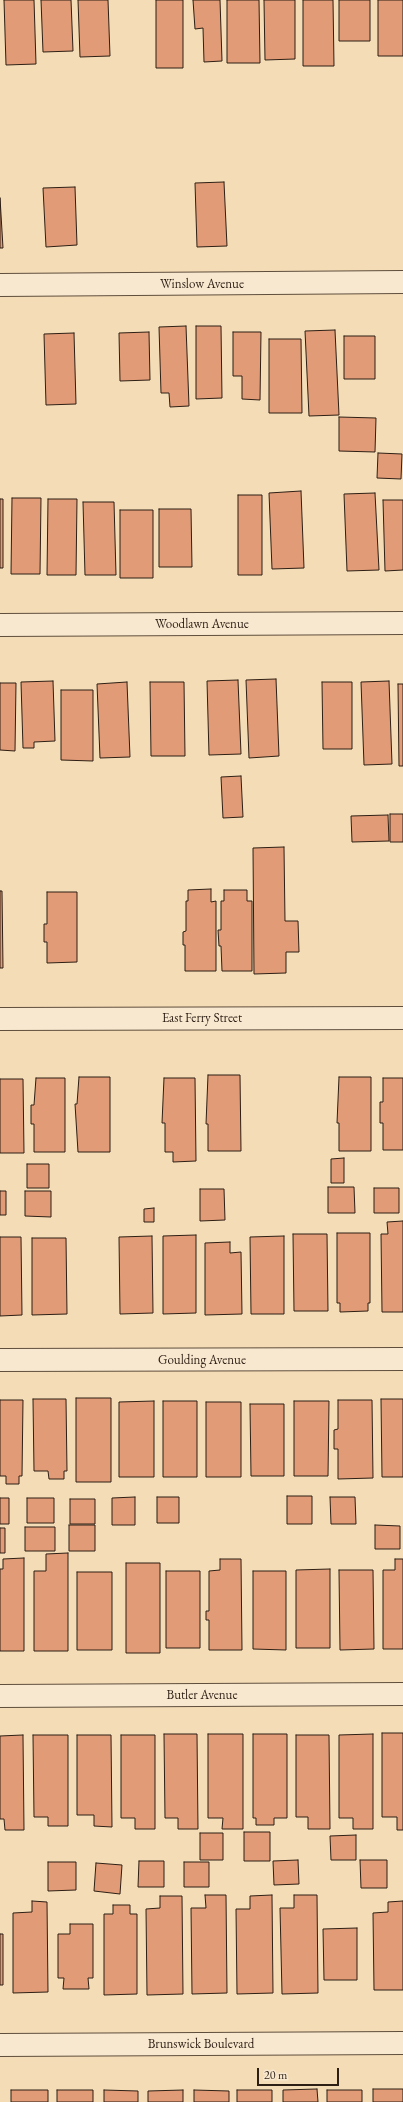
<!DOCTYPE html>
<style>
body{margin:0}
#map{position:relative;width:403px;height:2102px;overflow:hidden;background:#f4dcb6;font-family:"EB Garamond",serif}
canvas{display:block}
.scale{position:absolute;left:257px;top:2068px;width:82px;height:18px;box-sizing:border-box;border:2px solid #2d1f14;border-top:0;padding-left:5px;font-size:12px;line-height:14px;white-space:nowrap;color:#2d1f14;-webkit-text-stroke:3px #f8e8d0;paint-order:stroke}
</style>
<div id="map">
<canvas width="403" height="2102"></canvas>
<div class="scale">20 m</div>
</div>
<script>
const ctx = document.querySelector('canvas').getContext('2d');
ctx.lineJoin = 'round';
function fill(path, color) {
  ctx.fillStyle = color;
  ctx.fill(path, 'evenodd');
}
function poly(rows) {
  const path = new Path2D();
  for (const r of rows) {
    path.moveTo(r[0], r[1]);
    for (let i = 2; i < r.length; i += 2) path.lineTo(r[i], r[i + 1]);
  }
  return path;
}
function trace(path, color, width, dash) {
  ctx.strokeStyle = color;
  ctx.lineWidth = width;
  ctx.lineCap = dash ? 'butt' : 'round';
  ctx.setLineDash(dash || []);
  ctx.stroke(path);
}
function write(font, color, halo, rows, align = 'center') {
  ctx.font = font + ' "EB Garamond",serif';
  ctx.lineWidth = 4;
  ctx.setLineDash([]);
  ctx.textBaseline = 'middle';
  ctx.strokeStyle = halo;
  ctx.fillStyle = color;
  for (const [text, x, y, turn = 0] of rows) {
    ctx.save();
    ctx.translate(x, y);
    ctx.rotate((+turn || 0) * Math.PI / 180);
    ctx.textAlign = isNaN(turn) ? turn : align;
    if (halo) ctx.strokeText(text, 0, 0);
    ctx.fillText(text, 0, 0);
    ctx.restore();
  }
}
const building = poly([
 [4,0,34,0,36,64,6,65,4,0],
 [41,0,71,0,73,51,43,52,41,0],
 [78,0,108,0,110,56,80,57,78,0],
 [156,0,183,0,183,68,156,68,156,0],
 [193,0,220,0,222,61,204,62,203,28,195,29,193,0],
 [227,0,259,0,260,63,227,63,227,0],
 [264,0,295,0,295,59,265,60,264,0],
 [303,0,333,0,334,66,303,66,303,0],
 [339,0,370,0,370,41,339,41,339,0],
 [378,0,403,0,403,56,378,56,378,0],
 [224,182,227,246,197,247,195,183,224,182],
 [75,187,77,245,46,247,43,188,75,187],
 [0,198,3,248,0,248,0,198],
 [186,326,189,406,170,407,169,393,161,393,159,327,186,326],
 [196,326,221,326,222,398,196,399,196,326],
 [335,330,339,415,309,416,305,331,335,330],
 [149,332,150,380,120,381,119,333,149,332],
 [233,332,261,332,260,400,242,399,242,376,233,376,233,332],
 [74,333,76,404,46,405,44,334,74,333],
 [344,336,375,336,375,379,344,379,344,336],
 [269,339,301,339,302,413,269,413,269,339],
 [339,417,376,418,375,452,339,451,339,417],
 [378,453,402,454,401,479,377,478,378,453],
 [301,491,304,568,272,569,269,493,301,491],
 [375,493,379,570,347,571,344,494,375,493],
 [238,495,262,495,262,575,238,575,238,495],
 [12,498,41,498,40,574,11,574,12,498],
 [0,499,3,499,3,568,0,568,0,499],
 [48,499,77,499,76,575,47,575,48,499],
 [383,500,403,500,403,570,385,571,383,500],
 [83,502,114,502,116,575,85,575,83,502],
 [159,509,191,509,192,567,159,567,159,509],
 [120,510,153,510,153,578,120,578,120,510],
 [276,679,279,756,249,758,246,680,276,679],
 [238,680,241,754,209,755,207,681,238,680],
 [53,681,55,741,34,742,34,748,23,748,21,682,53,681],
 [389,681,392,764,364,765,361,682,389,681],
 [127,682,130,757,100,758,97,684,127,682],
 [150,682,184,682,185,756,151,756,150,682],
 [322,682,352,682,352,749,323,749,322,682],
 [0,683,16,683,15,751,0,750,0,683],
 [398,684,403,684,403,766,399,766,398,684],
 [61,690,93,690,93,761,61,760,61,690],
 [241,776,243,817,223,818,221,777,241,776],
 [390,814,403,814,403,842,390,842,390,814],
 [388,815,389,841,352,842,351,816,388,815],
 [284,847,285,921,298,921,299,952,286,952,286,973,254,974,253,848,284,847],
 [211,889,211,902,216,901,216,971,185,971,185,945,183,945,183,932,186,931,186,901,188,901,188,890,211,889],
 [224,890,247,890,247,901,252,901,252,971,222,971,221,946,219,946,218,930,221,930,221,901,224,901,224,890],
 [0,891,2,891,3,968,0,968,0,891],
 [47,892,77,892,77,962,47,963,47,942,44,942,44,924,47,924,47,892],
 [208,1075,240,1075,241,1151,208,1151,208,1124,206,1124,208,1075],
 [79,1077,110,1077,110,1152,78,1152,75,1104,77,1104,79,1077],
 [339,1077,371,1077,371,1151,339,1151,339,1123,337,1123,339,1077],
 [36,1078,65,1078,65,1152,34,1152,34,1124,31,1124,31,1105,34,1105,36,1078],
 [164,1078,195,1078,196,1161,173,1162,173,1152,165,1152,165,1123,162,1123,164,1078],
 [383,1078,403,1078,403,1150,383,1150,383,1123,380,1123,380,1102,383,1102,383,1078],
 [0,1079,23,1079,24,1153,0,1153,0,1079],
 [344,1158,344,1183,331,1183,331,1159,344,1158],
 [27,1164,49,1164,49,1188,27,1188,27,1164],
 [328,1187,354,1187,355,1213,328,1213,328,1187],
 [374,1188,399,1188,399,1213,374,1213,374,1188],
 [200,1189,224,1189,225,1220,200,1221,200,1189],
 [0,1191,6,1191,6,1215,0,1215,0,1191],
 [25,1191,51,1191,51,1217,25,1216,25,1191],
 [154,1208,154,1222,144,1222,144,1209,154,1208],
 [403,1221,403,1312,382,1312,381,1234,388,1234,387,1222,403,1221],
 [337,1233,370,1233,370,1303,368,1303,368,1311,340,1312,340,1303,337,1303,337,1233],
 [293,1234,327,1234,328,1311,294,1311,293,1234],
 [196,1235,196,1313,163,1314,163,1236,196,1235],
 [152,1236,153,1313,120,1314,119,1237,152,1236],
 [284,1236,284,1314,251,1314,250,1237,284,1236],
 [0,1237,21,1237,22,1315,0,1316,0,1237],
 [32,1238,66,1238,67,1314,32,1315,32,1238],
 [230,1242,230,1253,241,1252,242,1314,205,1315,205,1243,230,1242],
 [76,1398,111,1398,111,1482,76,1482,76,1398],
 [33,1399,66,1399,67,1471,64,1471,64,1479,49,1479,48,1471,34,1471,33,1399],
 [381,1399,403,1399,403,1477,382,1477,381,1399],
 [0,1400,23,1400,22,1476,19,1476,19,1484,6,1484,6,1476,0,1476,0,1400],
 [338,1400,372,1400,373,1478,338,1479,338,1449,334,1449,334,1430,338,1429,338,1400],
 [154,1401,154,1477,119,1477,119,1402,154,1401],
 [163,1401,197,1401,197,1477,163,1477,163,1401],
 [294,1401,329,1401,328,1476,294,1476,294,1401],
 [206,1402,241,1402,241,1477,206,1477,206,1402],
 [250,1404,284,1404,284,1476,251,1476,250,1404],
 [287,1496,312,1496,312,1524,287,1524,287,1496],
 [135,1497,135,1525,112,1525,112,1498,135,1497],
 [157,1497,179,1497,179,1523,157,1523,157,1497],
 [330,1497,355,1497,356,1524,331,1524,330,1497],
 [0,1498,9,1498,9,1524,0,1524,0,1498],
 [27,1498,54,1498,54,1523,27,1523,27,1498],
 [70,1499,95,1499,95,1524,70,1524,70,1499],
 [69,1525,95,1525,95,1551,69,1551,69,1525],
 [375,1525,400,1526,400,1549,375,1549,375,1525],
 [25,1527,55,1527,55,1551,25,1551,25,1527],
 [0,1528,5,1528,5,1553,0,1553,0,1528],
 [68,1553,68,1651,34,1651,34,1571,46,1571,46,1554,68,1553],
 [24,1558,24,1651,0,1651,0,1569,3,1569,3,1559,24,1558],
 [220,1559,241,1559,242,1650,209,1650,209,1620,206,1620,206,1611,209,1611,209,1571,220,1570,220,1559],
 [395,1559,403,1559,403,1649,383,1649,383,1570,395,1570,395,1559],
 [126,1563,160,1563,160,1653,126,1653,126,1563],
 [330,1569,330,1648,296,1648,296,1570,330,1569],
 [339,1570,373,1570,374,1649,340,1650,339,1570],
 [166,1571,200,1571,200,1648,166,1648,166,1571],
 [253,1571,286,1571,286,1650,253,1649,253,1571],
 [77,1572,112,1572,112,1650,77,1650,77,1572],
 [382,1733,403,1733,403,1830,397,1830,397,1817,382,1817,382,1733],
 [164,1734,197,1734,198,1829,178,1829,178,1818,165,1818,164,1734],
 [208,1734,243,1734,243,1829,222,1829,223,1818,208,1818,208,1734],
 [253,1734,287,1734,287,1818,274,1818,274,1825,256,1825,256,1818,253,1818,253,1734],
 [373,1734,373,1829,353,1829,353,1818,339,1818,339,1735,373,1734],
 [23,1735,24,1830,5,1830,4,1819,0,1819,0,1736,23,1735],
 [33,1735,68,1735,68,1826,48,1826,48,1817,34,1817,33,1735],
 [77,1735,111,1735,112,1827,94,1826,94,1815,77,1815,77,1735],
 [121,1735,155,1735,155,1829,135,1829,135,1818,121,1818,121,1735],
 [296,1735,329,1735,330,1829,308,1829,308,1817,296,1817,296,1735],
 [244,1832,270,1832,270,1861,244,1861,244,1832],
 [200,1833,223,1833,223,1860,200,1860,200,1833],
 [356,1835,356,1860,331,1860,330,1836,356,1835],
 [298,1860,299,1884,274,1885,273,1861,298,1860],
 [360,1860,387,1860,387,1888,361,1888,360,1860],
 [139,1861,164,1861,164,1887,138,1887,139,1861],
 [48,1862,76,1862,76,1890,48,1891,48,1862],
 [184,1862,209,1862,209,1887,184,1887,184,1862],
 [96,1863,122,1865,120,1894,94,1891,96,1863],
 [205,1895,226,1895,227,1993,192,1994,191,1908,206,1908,205,1895],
 [272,1895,273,1993,237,1994,236,1909,250,1909,250,1896,272,1895],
 [294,1895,317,1895,318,1993,282,1994,280,1908,294,1908,294,1895],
 [160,1896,182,1896,183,1994,147,1995,146,1909,160,1908,160,1896],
 [32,1901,47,1902,48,1992,13,1993,13,1913,32,1912,32,1901],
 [403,1901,403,1990,374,1990,373,1913,388,1912,388,1902,403,1901],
 [113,1905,130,1905,130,1914,137,1914,137,1994,104,1995,104,1914,113,1914,113,1905],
 [70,1924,93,1924,93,1978,88,1978,89,1989,63,1989,64,1978,58,1978,58,1934,70,1934,70,1924],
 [357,1928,357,1980,324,1980,323,1929,357,1928],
 [0,1934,3,1934,3,1985,0,1985,0,1934],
 [317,2089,318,2102,283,2102,283,2090,317,2089],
 [373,2089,403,2089,403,2102,373,2102,373,2089],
 [11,2090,48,2090,48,2102,11,2102,11,2090],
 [57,2090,93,2090,93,2102,57,2102,57,2090],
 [104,2090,138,2091,138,2102,104,2102,104,2090],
 [183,2090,183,2102,148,2102,148,2091,183,2090],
 [194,2090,229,2091,229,2102,194,2102,194,2090],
 [237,2090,272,2090,272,2102,237,2102,237,2090],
 [327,2090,362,2090,362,2102,327,2102,327,2090]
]);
fill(building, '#e19b76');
trace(building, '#2d1f14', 1);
const minor = poly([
 [0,285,403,282],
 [0,625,403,623],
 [0,1019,403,1018],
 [0,1360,403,1359],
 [0,1696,403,1694],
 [0,2045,403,2043]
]);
trace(minor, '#5f4e3c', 24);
trace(minor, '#f8e8d0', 22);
write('13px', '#2d1f14', '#f8e8d0', [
 ["Winslow Avenue",202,284],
 ["Woodlawn Avenue",202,624],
 ["East Ferry Street",202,1018],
 ["Goulding Avenue",202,1360],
 ["Butler Avenue",202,1695],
 ["Brunswick Boulevard",201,2044]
]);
</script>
